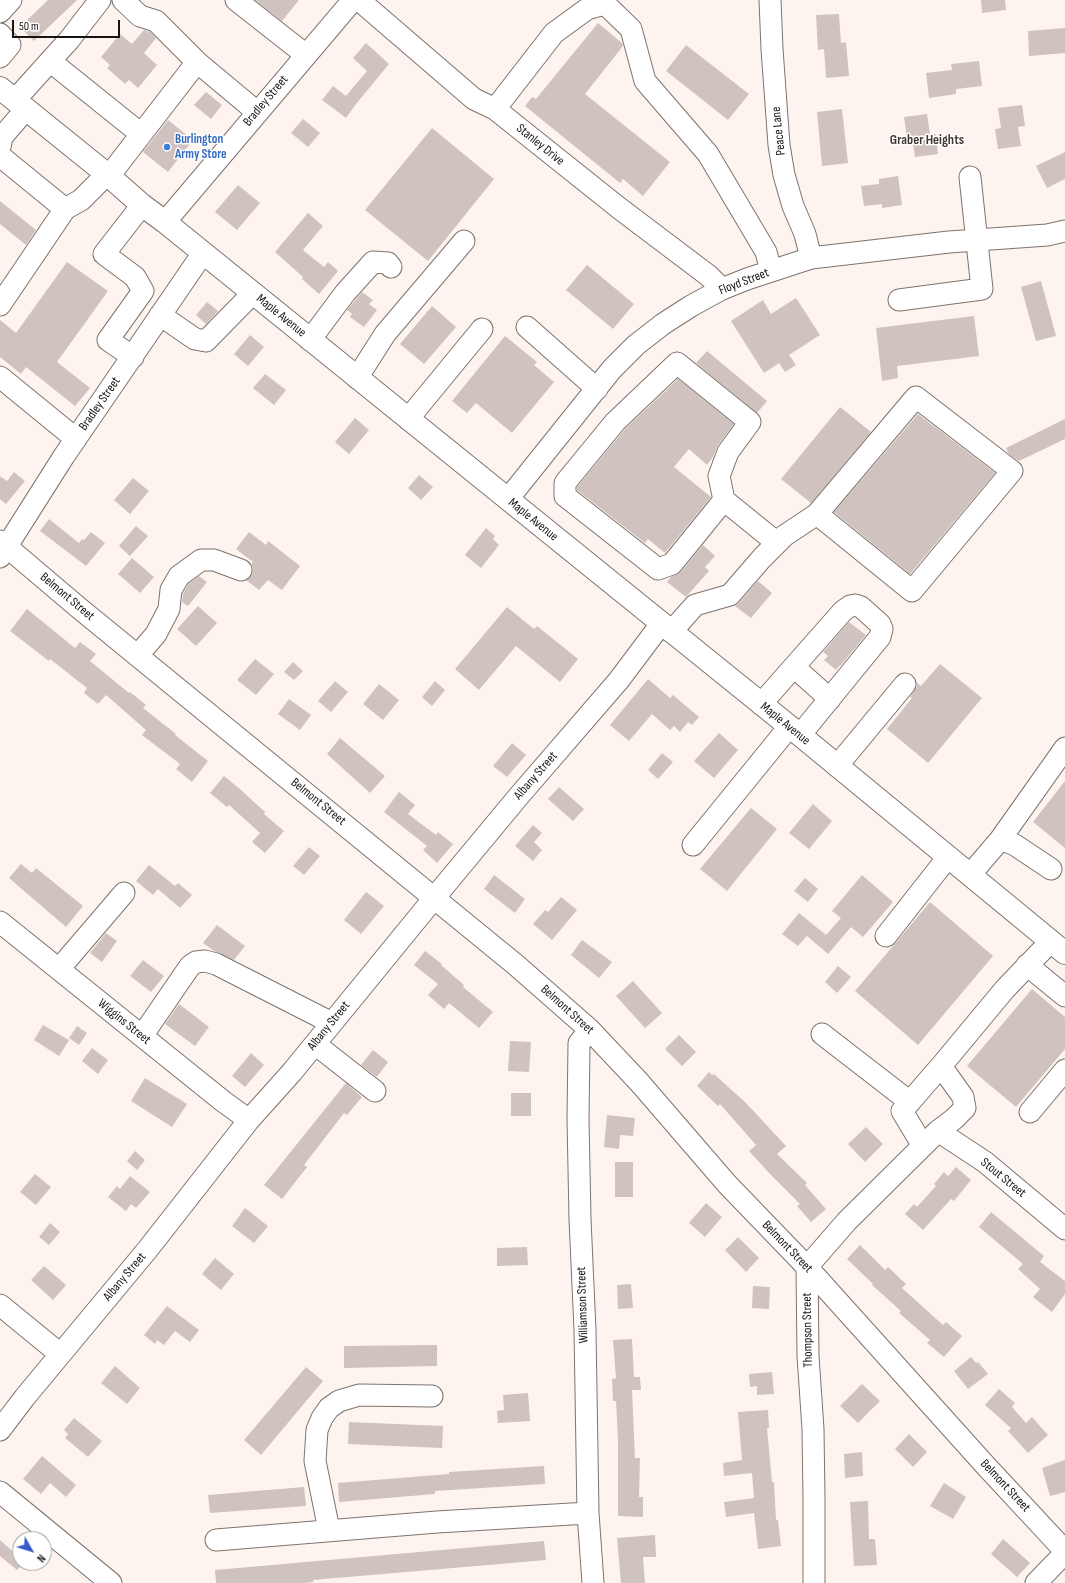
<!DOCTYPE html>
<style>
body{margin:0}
#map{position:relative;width:1065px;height:1583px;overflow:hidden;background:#fef4ef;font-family:"Sofia Sans Condensed",sans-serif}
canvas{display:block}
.north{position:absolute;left:12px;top:1531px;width:40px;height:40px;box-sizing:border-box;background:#fff;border:1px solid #a3a1a0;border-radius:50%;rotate:129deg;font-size:11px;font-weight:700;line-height:16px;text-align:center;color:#181412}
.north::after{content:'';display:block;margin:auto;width:14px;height:18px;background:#3858c9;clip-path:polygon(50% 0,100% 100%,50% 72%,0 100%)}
.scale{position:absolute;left:12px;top:20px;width:108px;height:18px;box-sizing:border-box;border:2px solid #181412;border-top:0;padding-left:5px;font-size:12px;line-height:14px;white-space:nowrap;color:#181412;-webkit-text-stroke:3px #fff;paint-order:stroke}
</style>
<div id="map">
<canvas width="1065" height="1583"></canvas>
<div class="north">N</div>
<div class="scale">50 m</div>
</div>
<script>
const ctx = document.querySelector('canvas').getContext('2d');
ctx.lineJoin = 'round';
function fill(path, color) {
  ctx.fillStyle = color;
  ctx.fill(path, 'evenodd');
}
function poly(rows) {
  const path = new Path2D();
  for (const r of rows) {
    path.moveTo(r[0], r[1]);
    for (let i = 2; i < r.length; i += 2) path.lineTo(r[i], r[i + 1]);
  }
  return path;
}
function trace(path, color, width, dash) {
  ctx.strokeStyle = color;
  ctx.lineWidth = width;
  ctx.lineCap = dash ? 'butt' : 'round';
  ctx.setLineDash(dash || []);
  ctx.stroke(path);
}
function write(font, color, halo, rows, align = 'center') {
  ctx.font = font + ' "Sofia Sans Condensed",sans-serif';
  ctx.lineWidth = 3;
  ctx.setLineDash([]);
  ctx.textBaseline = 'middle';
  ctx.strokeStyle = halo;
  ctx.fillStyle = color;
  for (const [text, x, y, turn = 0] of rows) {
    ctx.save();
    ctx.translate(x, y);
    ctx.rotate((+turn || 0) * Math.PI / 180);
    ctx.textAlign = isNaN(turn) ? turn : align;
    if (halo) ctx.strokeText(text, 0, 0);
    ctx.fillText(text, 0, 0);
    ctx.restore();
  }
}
fill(poly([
 [48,0,77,0,34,41,20,27],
 [255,0,299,0,282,21],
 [981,0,1005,0,1006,10,982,13],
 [839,14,841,43,846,42,849,76,826,78,824,49,818,50,816,15],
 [598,23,622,43,623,46,585,94,670,162,643,196,623,179,620,183,525,106,532,97,536,99],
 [1065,28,1065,53,1029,56,1028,31],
 [144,30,150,32,156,38,144,53,157,65,138,88,129,80,125,84,107,68,110,65,101,57,120,34,132,44],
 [366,43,389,64,356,104,346,118,322,100,333,86,346,96,367,71,353,58],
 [686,45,749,94,728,120,666,71],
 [979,61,982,86,956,89,956,94,929,98,926,73,952,70,951,64],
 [206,92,222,105,211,119,194,105],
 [1022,105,1025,126,1018,127,1021,146,998,149,995,129,1001,128,998,108],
 [842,109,848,163,822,166,817,112],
 [927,114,930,134,936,134,938,154,915,157,912,137,907,138,904,117],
 [303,119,320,133,308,147,291,133],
 [168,120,193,140,168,172,143,152],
 [432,128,494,179,428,261,365,210],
 [1065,152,1065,179,1047,188,1036,166],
 [898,176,902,205,882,208,882,204,864,206,861,186,879,184,879,179],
 [238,185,260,203,237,230,215,212],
 [0,201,36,230,26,245,0,224],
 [308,213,323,226,303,250,324,267,328,262,338,271,319,294,302,279,303,277,275,252],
 [67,262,108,291,57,362,90,388,75,406,26,367,21,374,0,357,0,320,16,333],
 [587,265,634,304,613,329,566,290],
 [1041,281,1056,336,1036,341,1021,287],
 [362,292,373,300,369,304,377,310,364,327,350,317,352,314,347,310],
 [796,298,820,335,789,355,796,365,785,372,779,363,764,373,731,321,763,300,771,314],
 [207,302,218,311,206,324,196,315],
 [432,306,456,327,424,364,400,344],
 [974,316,979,356,897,366,898,378,882,381,876,328],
 [250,335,264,347,248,366,234,354],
 [505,336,537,362,534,365,554,382,512,433,476,403,467,413,452,401],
 [707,351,767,401,757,413,696,363],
 [265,374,286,390,274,405,253,388],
 [678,379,734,424,718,445,713,457,707,465,689,449,674,467,711,497,665,553,648,539,645,543,577,490,577,487,624,430],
 [840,407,871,432,811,503,781,479],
 [918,414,995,473,910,574,834,512],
 [355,418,369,430,349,454,335,442],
 [1065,419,1065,439,1019,461,1009,454,1006,448],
 [14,472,25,481,6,504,0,499,0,476,7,481],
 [419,475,433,487,421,500,408,488],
 [133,478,149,491,130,514,114,500],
 [49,519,79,543,82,539,84,540,91,532,105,543,86,566,40,531],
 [136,526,148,536,130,556,119,546],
 [486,528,495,536,493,539,499,545,481,568,465,555],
 [249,532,266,545,268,541,300,566,282,590,268,580,259,590,246,580,252,574,253,568,251,564,253,562,236,549],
 [703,545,715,556,705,567,709,571,686,597,667,582,671,577,681,572],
 [132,558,154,577,140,593,118,574],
 [199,576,207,582,188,606,182,602,183,594,188,584],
 [758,581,772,593,751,618,735,606,739,603],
 [198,606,217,623,196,646,177,629],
 [507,607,534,629,537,626,578,659,560,682,516,646,479,690,455,669],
 [27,609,75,648,80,642,96,654,90,661,129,693,130,692,146,705,143,708,176,734,175,735,208,761,192,782,176,769,180,764,142,735,146,730,106,695,98,704,84,693,87,688,50,659,49,661,10,631],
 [849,622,866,635,840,666,839,666,836,670,824,660,828,656,823,652],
 [255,659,274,674,256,695,237,680],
 [293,662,303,671,294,680,284,672],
 [940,664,982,698,928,763,887,729,912,698,910,697,917,686,916,682,921,686],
 [648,679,670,698,673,695,699,717,692,725,688,722,680,732,674,726,670,730,652,714,629,741,610,725],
 [335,681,348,692,331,712,318,701],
 [435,681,445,690,432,706,422,697],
 [379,684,399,700,383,720,363,704],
 [289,699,311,715,300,730,278,714],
 [719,733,738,750,714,778,694,761],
 [340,738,385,776,370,793,327,754],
 [512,743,526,755,507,777,493,766],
 [662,753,673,762,658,779,648,770],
 [224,776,241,790,265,812,264,814,284,831,265,853,252,842,260,833,229,805,227,807,210,793],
 [1065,781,1065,848,1033,822],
 [559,787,584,809,573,821,548,799],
 [399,792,415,805,408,814,436,835,438,832,453,844,437,863,423,850,427,846,384,812],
 [813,804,832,821,809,849,789,833],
 [751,808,777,829,727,891,700,869],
 [533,825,542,833,534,842,542,850,533,861,515,846],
 [309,847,320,856,304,875,293,866],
 [21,864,32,873,36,868,83,906,66,927,9,878],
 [149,865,175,886,178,883,192,895,180,908,158,889,153,895,136,881],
 [494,875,525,899,515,913,484,889],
 [862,875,893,902,863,937,851,927,828,954,807,936,798,946,782,934,799,913,826,935,841,918,832,911],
 [805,878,818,889,808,902,794,891],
 [366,892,384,906,361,934,344,920],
 [561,897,577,910,552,940,533,924,545,910,548,912],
 [930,902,993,956,918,1045,855,991],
 [217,925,245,946,234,960,214,951,203,943],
 [106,933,117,941,102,962,90,953],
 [582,940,612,962,599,978,571,955],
 [425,951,442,964,441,965,464,985,463,987,493,1012,479,1028,449,1003,444,1009,428,995,438,984,414,965],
 [143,960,164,976,151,992,130,976],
 [838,966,851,977,837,993,825,982],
 [633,981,662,1013,645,1028,616,996],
 [1032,989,1065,1017,1065,1049,1016,1107,967,1066],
 [179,1004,209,1027,195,1046,165,1024],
 [43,1025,69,1040,59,1056,34,1040],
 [77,1026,87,1033,79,1045,69,1038],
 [679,1035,696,1052,682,1066,665,1049],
 [510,1041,531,1042,529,1072,508,1071],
 [92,1048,108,1060,98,1074,82,1061],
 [373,1050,388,1062,377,1077,361,1065],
 [251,1053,264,1065,245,1087,232,1076],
 [709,1072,712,1075,714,1074,746,1103,786,1146,777,1154,807,1183,805,1185,826,1209,811,1222,797,1206,800,1204,770,1174,749,1151,756,1145,720,1104,718,1106,697,1086],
 [145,1078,187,1104,172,1127,131,1101],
 [346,1083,362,1097,347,1115,344,1113,304,1165,307,1167,282,1199,264,1185],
 [511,1093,531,1093,531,1116,511,1116],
 [607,1115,635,1118,633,1136,620,1135,619,1149,604,1147],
 [866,1127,883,1144,865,1162,848,1144],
 [135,1151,145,1160,137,1170,127,1161],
 [615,1162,633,1162,633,1197,615,1197],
 [956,1167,971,1180,954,1201,951,1199,923,1230,905,1214,914,1204,917,1207,936,1186,934,1184,944,1172,948,1176],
 [35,1174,51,1187,36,1205,20,1192],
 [130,1176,150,1192,136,1208,131,1204,126,1211,108,1197,117,1186,120,1189],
 [706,1203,722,1217,705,1237,689,1223],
 [245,1208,268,1226,254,1243,232,1226],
 [991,1212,1044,1256,1040,1262,1065,1281,1065,1294,1052,1312,1033,1297,1040,1289,1018,1269,1023,1264,979,1227],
 [50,1223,60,1232,49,1245,39,1237],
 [738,1237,759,1258,746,1272,725,1250],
 [860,1245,885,1270,888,1267,906,1284,902,1288,943,1325,946,1322,962,1336,944,1357,927,1343,930,1340,899,1313,901,1311,872,1285,873,1284,847,1259],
 [527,1247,528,1265,497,1266,497,1248],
 [215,1258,234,1274,221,1290,202,1274],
 [44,1266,66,1285,53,1300,31,1280],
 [631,1284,633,1308,618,1309,617,1285],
 [753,1286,770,1287,769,1309,752,1308],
 [167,1306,199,1330,190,1342,175,1331,164,1345,157,1340,155,1344,144,1335],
 [632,1339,634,1377,640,1377,641,1390,632,1390,635,1458,640,1458,639,1497,643,1497,643,1517,618,1516,618,1440,616,1401,613,1401,612,1379,616,1378,613,1340],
 [437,1345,437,1366,344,1368,344,1346],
 [971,1357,976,1363,978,1362,988,1374,968,1389,954,1371],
 [115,1366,140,1388,127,1404,101,1383],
 [306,1367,323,1381,261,1455,244,1440],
 [772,1372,774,1394,757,1395,757,1386,750,1387,749,1374],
 [862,1384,880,1401,858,1423,840,1406],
 [999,1389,1015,1403,1012,1407,1026,1423,1032,1417,1048,1435,1028,1453,1008,1431,1011,1428,985,1405],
 [528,1393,530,1421,498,1423,497,1411,504,1410,503,1395],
 [768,1410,769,1428,767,1428,772,1482,774,1482,776,1520,778,1520,781,1546,758,1549,754,1513,726,1517,724,1502,754,1498,752,1473,724,1476,723,1463,742,1460,738,1412],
 [74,1418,102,1441,88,1457,65,1438,68,1434,64,1430],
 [349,1422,443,1426,442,1448,348,1444],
 [909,1434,927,1452,913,1467,895,1449],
 [862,1452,863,1476,845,1478,844,1454],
 [42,1456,76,1485,66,1497,50,1483,41,1494,23,1479],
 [1065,1460,1065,1492,1050,1496,1042,1468],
 [544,1466,545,1484,435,1491,435,1494,339,1502,338,1483,449,1474,449,1472],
 [944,1483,966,1497,953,1519,930,1506],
 [304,1487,306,1506,210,1513,208,1495],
 [868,1501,869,1539,875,1539,877,1565,854,1566,850,1502],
 [655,1535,656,1557,643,1557,645,1583,621,1583,617,1538],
 [1003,1539,1030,1563,1017,1577,991,1554],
 [0,1540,20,1558,20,1563,23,1563,17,1570,0,1556],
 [544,1541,546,1560,313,1580,313,1582,304,1583,216,1583,215,1570]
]), '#d0c2bf');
const minor = poly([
 [123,0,140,16,156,21,197,62,257,112],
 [236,0,306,55],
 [359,0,474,99,495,109,619,208,709,276,722,289],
 [770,0,772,49,779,145,784,175,793,206,805,234,811,258],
 [0,12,11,0],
 [0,34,10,45,0,57],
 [50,61,141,134],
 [15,100,69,40,100,0],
 [495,109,554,33,587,9,605,4,631,29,645,81,708,154,766,252,771,271],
 [0,147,2,137,26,109],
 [0,156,65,209,81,200,107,174],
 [109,176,197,62],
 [165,222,353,0],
 [899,300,982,289,970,177],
 [0,305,65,209],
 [160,315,195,339,206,341,253,293],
 [527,327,597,389],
 [310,340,345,293,373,262,388,263,391,267],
 [133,357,108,340,143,291,135,277,104,254,142,205],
 [0,377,76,439],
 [357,378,385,334,464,241],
 [408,419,482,329],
 [508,499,612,369,636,345,663,324,691,306,722,289,747,279,811,258,949,242,1047,235,1065,231],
 [724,500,672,564,658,569,565,496,565,483,615,422,677,363,750,422,728,452,719,476,724,500,777,543],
 [0,541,79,608,516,965,590,1030,639,1082,727,1184,807,1267,986,1466,1065,1551],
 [0,557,64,456,203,253],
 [671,632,695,605,730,595,762,558,784,536,817,514,916,397,1012,471,912,591,817,514],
 [138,655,156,634,169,609,171,590,179,576,201,560,214,560,241,570],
 [794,667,830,699],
 [761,704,843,611,850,606,855,605,861,607,880,624,882,629,880,637,800,735],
 [837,766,905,684],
 [997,844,1065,748],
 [693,845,789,727],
 [970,875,998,842,1003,840,1015,845,1051,869],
 [0,922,224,1102,249,1120],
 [886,936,948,857],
 [1027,965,1065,996],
 [59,969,124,893],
 [590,1030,579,1043,578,1119,580,1219,585,1330,588,1513,593,1583],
 [822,1034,910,1102],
 [142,1036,190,966,196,962,205,961,216,964,332,1023],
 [315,1044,375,1091],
 [1030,1112,1065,1070],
 [938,1131,985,1162,1065,1229],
 [923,1146,902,1111,941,1066],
 [0,1305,60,1354],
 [0,1430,25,1397,148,1249,249,1120,292,1072,435,897,518,797,619,680,661,624],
 [0,1492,111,1583],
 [329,1530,315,1461,317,1430,322,1418,329,1408,339,1401,359,1395,432,1396],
 [216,1540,437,1522,588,1513],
 [814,1583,814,1498,813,1429,808,1356,807,1267,847,1221,938,1131,954,1119,965,1108,963,1097,941,1066,1005,989,1051,941],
 [1036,1583,1065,1553]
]);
const major = poly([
 [0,88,109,176,142,205,165,222,800,735,1065,953]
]);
trace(minor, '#7e736d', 23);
trace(major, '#7e736d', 24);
trace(minor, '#fff', 21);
trace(major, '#fff', 22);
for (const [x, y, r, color] of [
 [167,147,4,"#3f7fe0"]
]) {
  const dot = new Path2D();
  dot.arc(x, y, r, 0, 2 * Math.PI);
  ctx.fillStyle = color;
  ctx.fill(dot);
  trace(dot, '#fff', 1.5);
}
write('13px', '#181412', '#fff', [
 ["Bradley Street",266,101,-50],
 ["Peace Lane",779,131,-96],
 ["Stanley Drive",540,145,39],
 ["Floyd Street",744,282,-21],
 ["Maple Avenue",281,316,39],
 ["Bradley Street",100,404,-55],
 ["Maple Avenue",533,520,39],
 ["Belmont Street",67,597,40],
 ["Maple Avenue",785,724,39],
 ["Albany Street",536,776,-49],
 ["Belmont Street",318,802,39],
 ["Belmont Street",567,1010,42],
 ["Wiggins Street",124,1022,39],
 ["Albany Street",329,1026,-51],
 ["Stout Street",1003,1178,39],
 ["Belmont Street",787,1247,46],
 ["Albany Street",125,1277,-50],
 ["Williamson Street",583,1305,-92],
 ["Thompson Street",808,1330,-91],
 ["Belmont Street",1005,1486,47]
]);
write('bold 13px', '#366cbe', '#fff', [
 ["Burlington",175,140],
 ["Army Store",175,155]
], 'left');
write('bold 14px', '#433934', '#fff', [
 ["Graber Heights",927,140]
]);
</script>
